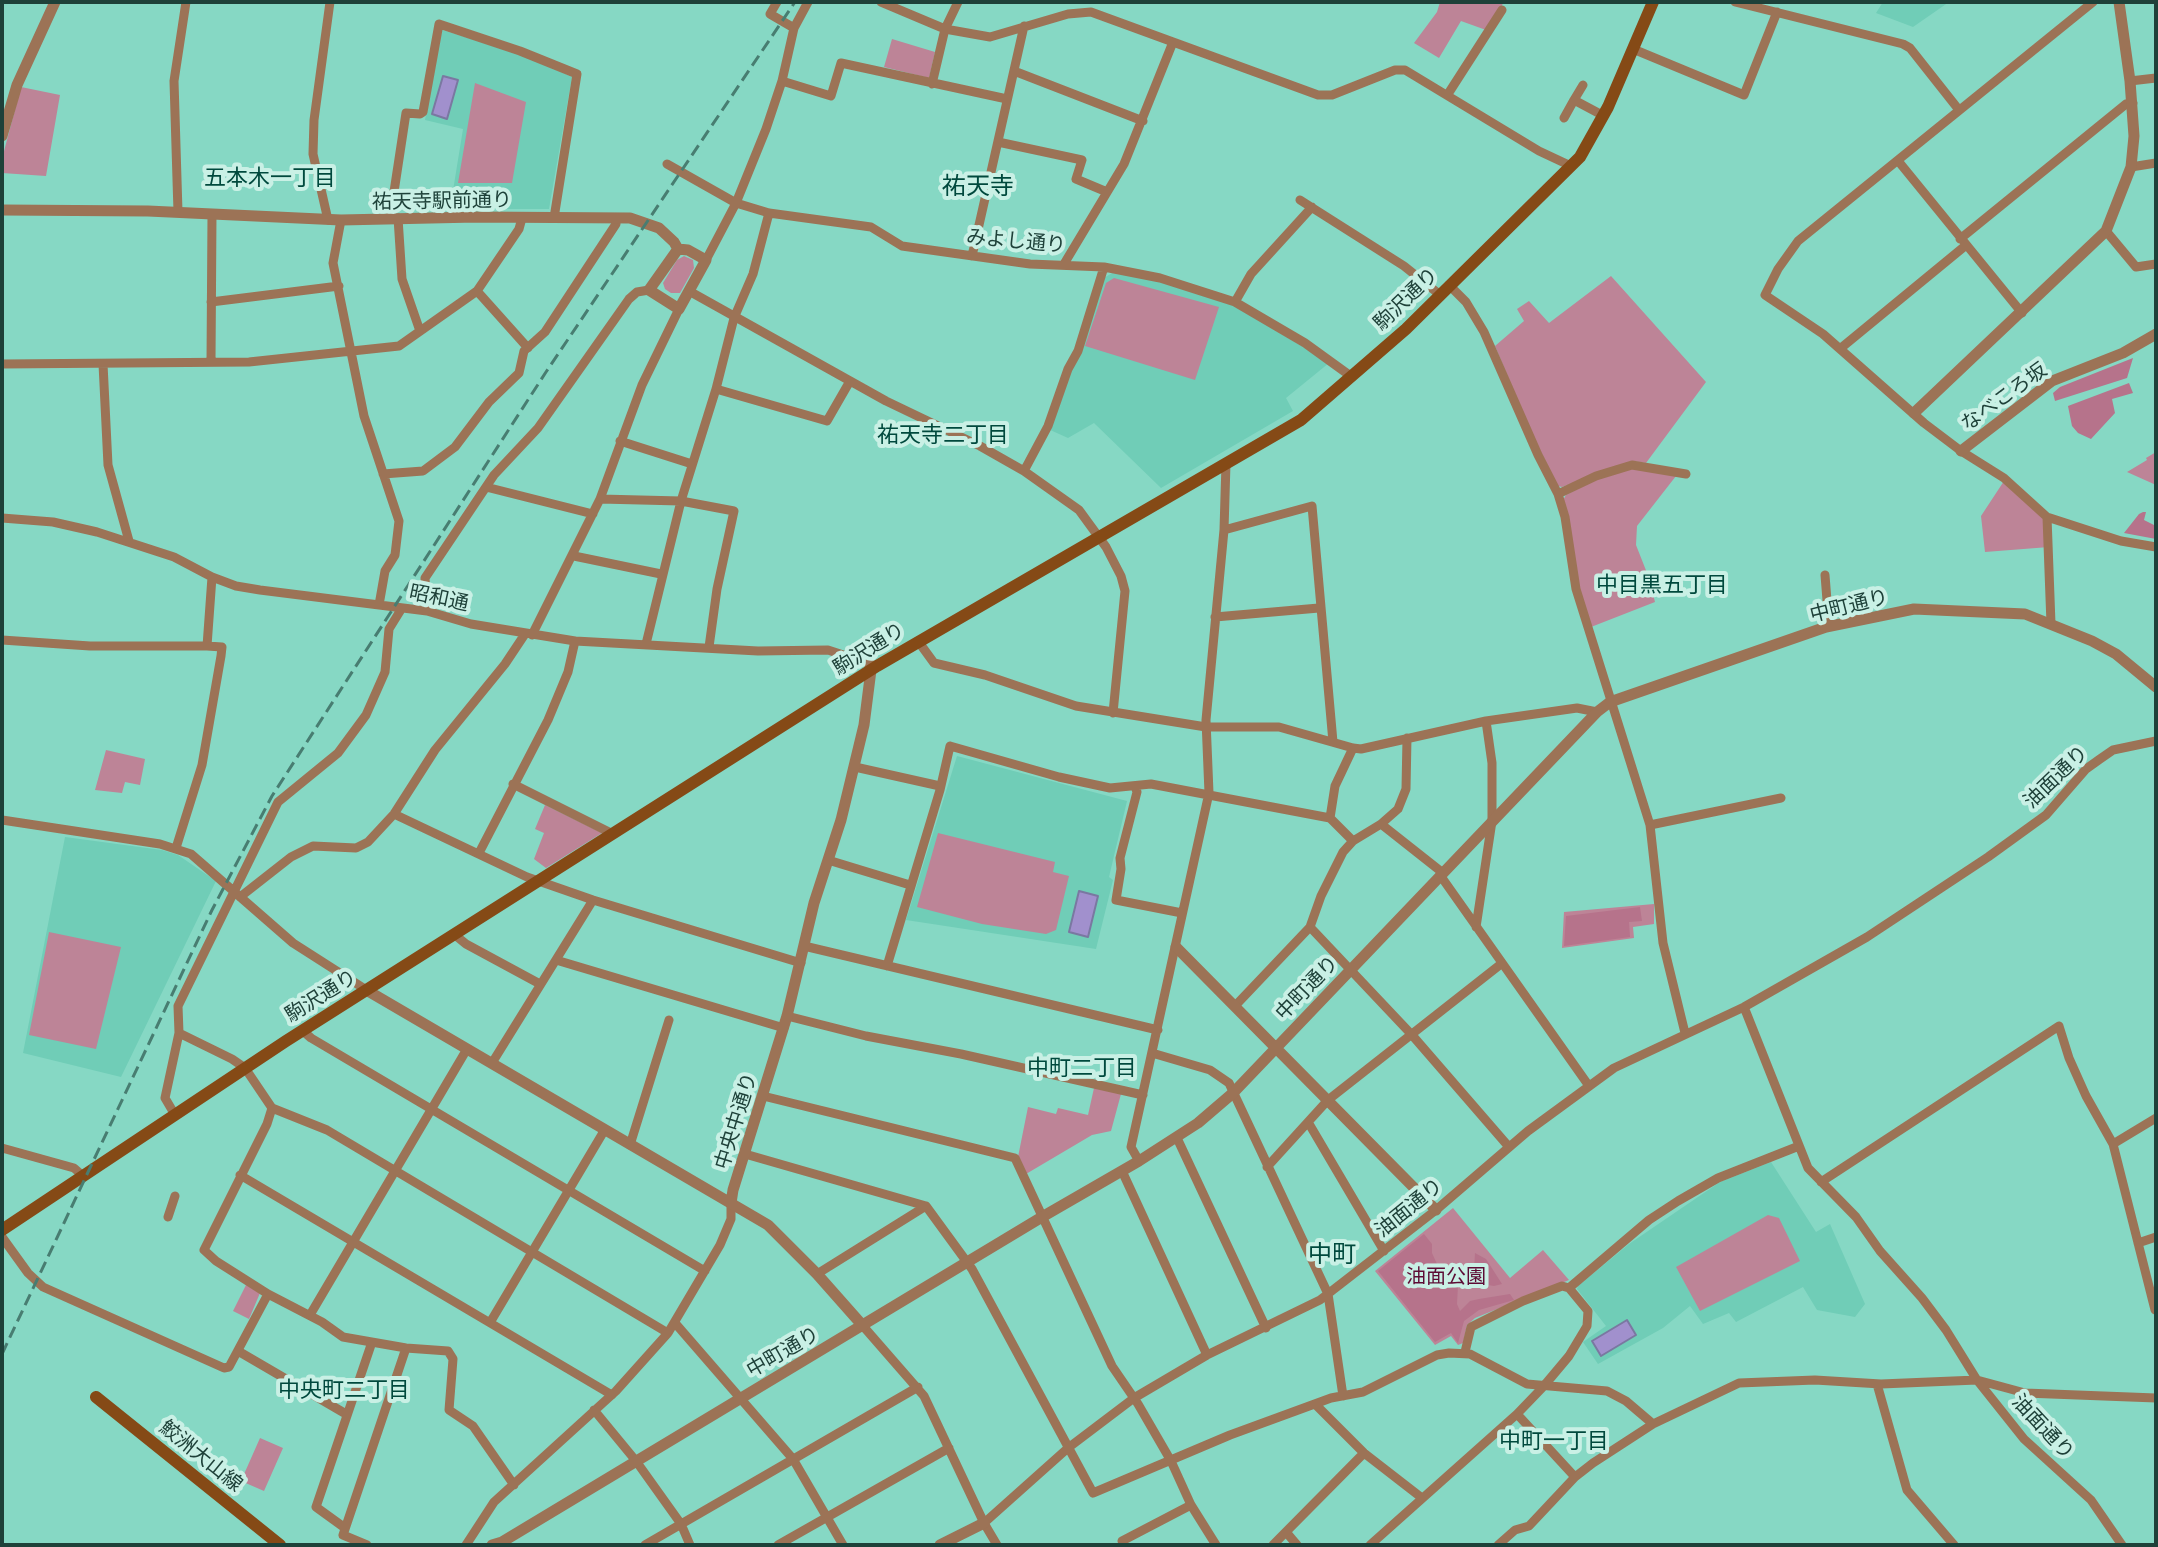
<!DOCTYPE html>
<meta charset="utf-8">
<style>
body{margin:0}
#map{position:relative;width:2158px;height:1547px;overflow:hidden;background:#86d8c4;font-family:"Asap Condensed",sans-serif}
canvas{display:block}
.frame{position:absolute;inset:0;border:4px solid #1e4139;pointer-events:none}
</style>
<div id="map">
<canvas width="2158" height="1547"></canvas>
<div class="frame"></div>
</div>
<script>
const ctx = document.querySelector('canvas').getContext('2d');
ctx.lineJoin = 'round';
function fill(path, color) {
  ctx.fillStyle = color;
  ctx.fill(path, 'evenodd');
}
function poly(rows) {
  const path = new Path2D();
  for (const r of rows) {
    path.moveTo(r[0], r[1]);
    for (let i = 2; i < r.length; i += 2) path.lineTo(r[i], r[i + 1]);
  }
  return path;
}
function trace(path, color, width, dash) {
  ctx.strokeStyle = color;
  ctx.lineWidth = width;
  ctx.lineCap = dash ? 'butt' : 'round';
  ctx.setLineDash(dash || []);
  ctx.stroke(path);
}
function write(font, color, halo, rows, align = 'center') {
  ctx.font = font + ' "Asap Condensed","Noto Sans JP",sans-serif';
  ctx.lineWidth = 8;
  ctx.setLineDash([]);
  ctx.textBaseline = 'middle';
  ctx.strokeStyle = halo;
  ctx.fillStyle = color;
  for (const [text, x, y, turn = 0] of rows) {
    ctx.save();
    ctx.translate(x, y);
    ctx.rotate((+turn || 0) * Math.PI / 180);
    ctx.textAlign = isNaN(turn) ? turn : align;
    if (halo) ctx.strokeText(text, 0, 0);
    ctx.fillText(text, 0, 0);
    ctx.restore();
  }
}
fill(poly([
 [1883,2,1949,2,1913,27,1876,13],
 [442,30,521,54,572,77,549,209,450,209,463,129,425,120],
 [1114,272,1165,283,1235,305,1329,363,1286,398,1293,411,1161,488,1094,423,1068,438,1048,429,1102,279],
 [957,756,1127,801,1109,877,1113,880,1096,949,906,920],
 [65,837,162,850,178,855,216,881,121,1077,23,1053],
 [1771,1162,1816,1232,1830,1224,1865,1304,1855,1317,1817,1310,1803,1287,1736,1322,1729,1313,1703,1324,1690,1306,1663,1328,1598,1364,1583,1342,1606,1326,1577,1289,1578,1286,1629,1244,1720,1182]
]), '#70cdb7');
fill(poly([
 [1440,2,1504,2,1486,30,1461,21,1439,58,1414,43,1437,12],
 [892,39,935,52,929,78,884,67],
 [475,83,526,102,512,183,458,183],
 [21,87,60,95,46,176,2,173,3,155],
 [684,256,693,260,694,268,680,293,671,293,665,289,663,283,677,260],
 [1611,276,1706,382,1646,463,1632,461,1562,487,1558,486,1532,434,1495,346,1524,321,1517,309,1529,301,1549,323],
 [1114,278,1219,307,1195,380,1085,346,1106,283],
 [2156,452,2156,485,2127,472,2147,460,2146,458],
 [1633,468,1676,476,1637,526,1636,545,1649,578,1655,602,1591,627,1576,579,1563,500,1566,495,1598,478],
 [2004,481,2047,517,2049,547,1985,552,1981,516],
 [106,750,145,759,140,785,125,782,122,793,95,790],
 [545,805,602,833,546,868,534,859,544,833,535,829],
 [938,833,1055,862,1053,872,1069,876,1056,930,1046,934,982,924,917,907],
 [1654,904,1654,924,1633,927,1634,938,1562,948,1564,912],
 [49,932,121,947,96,1049,29,1035],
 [1094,1088,1121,1094,1111,1131,1092,1135,1026,1174,1018,1157,1028,1107,1056,1114,1058,1108,1088,1115],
 [1453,1208,1510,1278,1543,1250,1569,1280,1475,1318,1467,1325,1463,1343,1458,1345,1451,1336,1435,1345,1375,1271],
 [1768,1215,1779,1218,1800,1261,1700,1311,1676,1267],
 [246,1285,260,1293,249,1319,233,1311],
 [260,1438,283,1448,264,1491,241,1481]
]), '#bd8497');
fill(poly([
 [2133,358,2127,378,2055,401,2053,393,2060,387],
 [2129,383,2133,393,2112,399,2115,413,2091,439,2078,433,2072,426,2068,406],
 [2143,512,2146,512,2144,520,2156,526,2156,539,2124,533,2139,514],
 [1640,907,1642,921,1629,922,1630,937,1564,946,1566,916],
 [1424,1234,1432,1244,1432,1253,1437,1264,1411,1268,1409,1273,1411,1279,1431,1275,1455,1283,1458,1285,1457,1304,1460,1311,1470,1301,1479,1299,1510,1294,1514,1300,1479,1310,1464,1321,1458,1343,1451,1333,1435,1342,1378,1271],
 [1475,1253,1486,1259,1502,1284,1494,1286,1482,1284,1474,1271]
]), '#b6738b');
const water = poly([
 [443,76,458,80,447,119,432,114,443,76],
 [1079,891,1098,896,1088,937,1069,932,1079,891],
 [1627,1320,1636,1335,1601,1356,1592,1341,1627,1320]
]);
fill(water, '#a190cd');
trace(water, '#7a78a1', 2);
trace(poly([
 [777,2,770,14,794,28],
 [881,2,945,29,990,37,1068,14,1091,12,1318,95,1332,95,1395,70,1405,70,1539,151,1571,166],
 [1735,2,1903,44,1910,48,1959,110],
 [2093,2,1798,241,1778,269,1765,295,1823,334,1924,423,1961,451,2004,478,2047,517,2121,541,2156,547],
 [1633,49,1744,95,1777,12],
 [1014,71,1143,121],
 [782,81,831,96,841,63,1007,99],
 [2130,81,2156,78],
 [932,84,945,29,958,2],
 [1448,94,1502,10],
 [1574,100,1583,85],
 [1564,118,1574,100,1604,116],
 [998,142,1082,160,1076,179,1107,192],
 [1899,162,2022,313],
 [667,164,736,203,769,213,871,227,902,246,1030,264,1104,267,1160,278,1235,302,1305,343,1352,377],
 [2131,167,2156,163],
 [1300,200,1404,266,1439,294],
 [178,212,174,81,186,2],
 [390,218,406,113,420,114,423,112,439,24,520,51,577,74,554,218],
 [398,218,402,279,420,331],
 [328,220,313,154,314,120,330,2],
 [341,220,333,263,364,416,399,521,395,555,385,571,379,605],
 [2106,231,2136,267,2156,264],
 [1960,239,2126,104,2133,103],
 [972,256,1024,26],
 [706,260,736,203,766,129,782,81,794,28,808,2],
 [1064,264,1124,164,1173,42],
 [1449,285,1466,302,1484,332,1538,455,1558,494,1565,517,1576,589,1650,825,1663,943,1685,1033],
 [477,291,528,348],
 [689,291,886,401,980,446,1024,471,1079,510,1106,547,1121,576,1125,591,1113,713],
 [211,302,339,286],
 [1235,302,1251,274,1312,207],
 [1841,348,1965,246],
 [211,362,212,214],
 [2,364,249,362,399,346,477,291,519,229,522,218],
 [103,364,108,465,129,541],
 [716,389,827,421,850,381],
 [620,441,692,464],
 [1024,471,1048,426,1068,369,1078,351,1104,267],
 [383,474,423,471,455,447,489,402,519,373,524,351,545,332,616,224,616,218],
 [486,487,593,514],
 [1558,494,1596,476,1632,465,1686,474],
 [600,499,681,501,734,511,717,589,709,647],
 [2047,517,2051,624],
 [2,518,53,522,97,532,174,557,212,577,236,586,260,590,427,611,471,624,575,641,758,651,828,650,877,666],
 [1224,530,1312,506,1333,742],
 [574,556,661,574],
 [1825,575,1829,626],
 [402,608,389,629,385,672,366,715,338,753,278,802,178,1006,179,1033,232,1059,245,1068,272,1108,327,1130,668,1333],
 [427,611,425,578,494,475,538,428,629,299,637,292,649,290],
 [1215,617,1319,608],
 [532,635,600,499,642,385,679,309],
 [2,640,90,646,207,646],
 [918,641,934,663,985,675,1076,706,1206,727,1279,727,1353,748,1361,749,1486,721,1577,708,1597,712],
 [646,644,681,501,716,389,734,318,753,274,769,213],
 [855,767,940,786],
 [513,784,613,834],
 [1135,786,1137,792,1120,858,1121,869,1116,900,1182,913],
 [394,814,527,877,593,900,801,963],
 [1330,818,1335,786,1353,748],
 [2,820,160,844,191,854,293,943,368,991],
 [1381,824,1443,873],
 [1650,825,1781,798],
 [176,848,202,765,221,656,222,647,207,646,212,577],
 [479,853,548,720,568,672,575,641],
 [828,860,910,885],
 [1440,875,1589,1086],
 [240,897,291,857,313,846,356,848,368,842,394,814,435,750,505,664,525,634],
 [1310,927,1412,1035,1509,1147],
 [1476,927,1492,821,1492,763,1486,721],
 [455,935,466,944,540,984],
 [804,946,1158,1030],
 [556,960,784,1028],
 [887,966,940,790,950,746,1059,777,1110,788,1151,784,1330,818,1353,841],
 [1235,1006,1310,927,1321,896,1343,852,1353,841,1381,824,1398,809,1406,789,1407,738],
 [1744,1007,1808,1168,1856,1217,1880,1251,1922,1298,1946,1330,1977,1380,2024,1439,2091,1500,2122,1545],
 [787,1016,866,1036,961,1054,1143,1095],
 [303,1031,311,1038,705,1271],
 [1152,1053,1210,1070,1229,1083,1328,1294,1343,1396],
 [492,1063,593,900],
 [763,1096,1015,1158,1112,1366,1138,1404,1171,1461,1191,1505,1216,1545],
 [272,1108,267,1124,204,1250,216,1261,268,1294,322,1322,343,1337,406,1348,448,1351,453,1359,449,1410,473,1426,514,1485],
 [175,1115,165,1098,179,1033],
 [1308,1122,1384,1251],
 [1177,1138,1266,1328],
 [2113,1144,2156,1118],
 [630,1145,669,1020],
 [2,1148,74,1168,83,1176],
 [745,1154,926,1206,972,1269,1093,1493,1230,1435,1331,1398,1363,1392,1437,1355,1449,1353,1470,1354,1527,1384,1607,1391,1626,1401,1653,1424],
 [1139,1161,1131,1147,1209,793,1206,720,1224,530,1226,463],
 [1267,1167,1328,1100,1501,964],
 [1122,1171,1207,1355],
 [240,1175,612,1395],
 [1821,1182,2059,1026,2069,1058,2086,1096,2113,1144,2155,1310],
 [168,1217,175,1196],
 [2,1237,28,1273,43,1287,224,1368,229,1367,268,1294],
 [2138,1243,2156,1237],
 [817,1274,926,1206],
 [1569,1288,1649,1220,1678,1201,1718,1178,1799,1146],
 [310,1315,467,1049],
 [491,1321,604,1131],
 [675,1323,793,1459,843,1545],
 [863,1326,924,1396,984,1523,997,1545],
 [238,1351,346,1414],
 [1877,1384,1907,1490,1954,1545],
 [1315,1404,1364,1453,1422,1498],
 [594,1410,636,1461,681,1524,690,1545],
 [1517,1414,1575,1477],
 [984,1523,1068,1448,1134,1398,1207,1355,1320,1300,1436,1210,1528,1131,1614,1068,1744,1007,1867,937,1988,857,2046,815,2086,769,2100,759,2113,750,2156,741],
 [345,1528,316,1507,372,1342],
 [1286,1532,1297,1545],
 [1122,1541,1191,1505],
 [367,1545,343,1535,406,1348],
 [466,1545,494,1502,616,1391,668,1333,720,1245,731,1219,731,1203],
 [645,1545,918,1387],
 [778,1545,949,1448],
 [1273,1545,1364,1453],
 [1370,1545,1517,1414,1543,1387,1569,1356,1587,1326,1588,1311,1569,1288,1562,1286,1523,1301,1471,1327,1465,1352],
 [1498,1545,1515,1530,1529,1526,1575,1477,1593,1463,1653,1424,1739,1383,1815,1380,1881,1384,1977,1380,2025,1393,2156,1398]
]), '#9c7356', 9);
trace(poly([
 [2,136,17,85,55,2],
 [2,210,148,211,341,220,476,217,630,218,659,228,674,242,678,249],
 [678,249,688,250,706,260,679,309,649,290,678,249],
 [1914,413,2106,231,2131,167,2134,136,2130,81,2119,2],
 [1961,451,2052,381,2123,353,2156,334],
 [1176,947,1436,1210],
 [368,991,768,1225,817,1274,863,1326],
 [731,1203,733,1190,787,1016,814,903,841,820,864,725,871,670],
 [492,1545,502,1542,1042,1217,1139,1161,1198,1123,1233,1093,1597,712,1610,702,1826,627,1914,609,2025,614,2092,641,2116,654,2156,687],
 [940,1545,984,1523]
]), '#9c7356', 11);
trace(poly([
 [2,1230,286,1041,877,666,1301,420,1406,329,1580,157,1608,107,1653,2],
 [96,1397,280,1545]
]), '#854a16', 12);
trace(poly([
 [2,1354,212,910,272,796,546,372,795,2]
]), '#487d71', 3, [12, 6]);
write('20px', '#1e4139', '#c9f0e5', [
 ["祐天寺駅前通り",442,201,-1],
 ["みよし通り",1016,241,5],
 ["駒沢通り",1406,299,-44],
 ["なべころ坂",2004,397,-36],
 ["昭和通",439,598,12],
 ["中町通り",1849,606,-14],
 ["駒沢通り",869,649,-32],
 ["油面通り",2056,777,-44],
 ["中町通り",1307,988,-46],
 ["駒沢通り",321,996,-32],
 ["中央中通り",736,1121,-73],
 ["油面通り",1409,1208,-39],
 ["中町通り",783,1352,-30],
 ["油面通り",2043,1427,47],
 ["鮫洲大山線",201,1456,39]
]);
write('20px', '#5d0b34', '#c9f0e5', [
 ["油面公園",1446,1277]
]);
write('22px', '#00493d', '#c9f0e5', [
 ["五本木一丁目",270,178],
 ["祐天寺二丁目",943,435],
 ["中目黒五丁目",1662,585],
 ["中町二丁目",1082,1068],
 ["中央町二丁目",344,1390],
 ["中町一丁目",1554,1441]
]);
write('24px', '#00493d', '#c9f0e5', [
 ["祐天寺",978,186],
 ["中町",1332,1254]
]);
</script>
